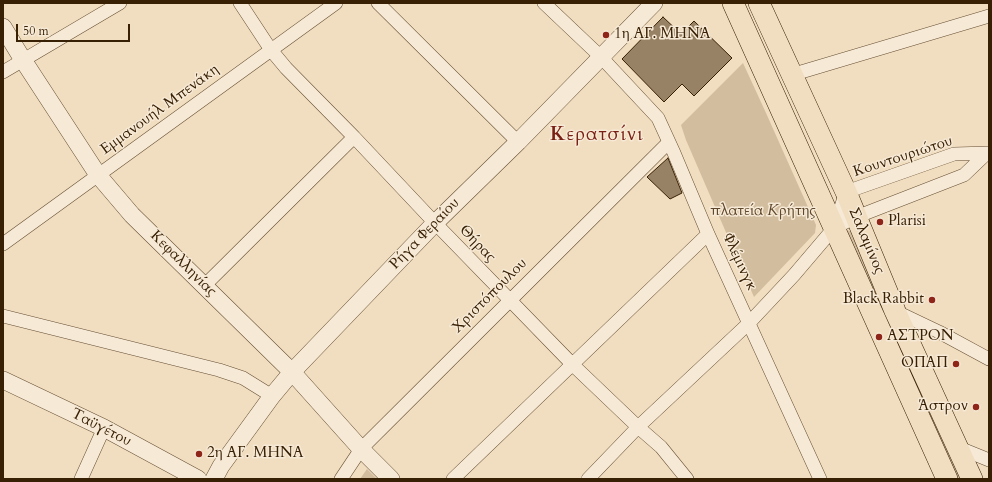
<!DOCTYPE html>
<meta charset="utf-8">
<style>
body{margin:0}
#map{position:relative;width:992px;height:482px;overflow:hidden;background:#f1ddbf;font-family:Cardo,serif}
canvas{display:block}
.frame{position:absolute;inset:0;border:4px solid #382005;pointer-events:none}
.scale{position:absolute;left:16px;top:24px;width:114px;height:18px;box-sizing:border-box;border:2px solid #382005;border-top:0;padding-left:5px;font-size:12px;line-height:14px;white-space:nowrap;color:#382005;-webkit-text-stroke:3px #f6e9d5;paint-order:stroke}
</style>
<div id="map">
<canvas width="992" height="482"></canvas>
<div class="frame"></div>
<div class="scale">50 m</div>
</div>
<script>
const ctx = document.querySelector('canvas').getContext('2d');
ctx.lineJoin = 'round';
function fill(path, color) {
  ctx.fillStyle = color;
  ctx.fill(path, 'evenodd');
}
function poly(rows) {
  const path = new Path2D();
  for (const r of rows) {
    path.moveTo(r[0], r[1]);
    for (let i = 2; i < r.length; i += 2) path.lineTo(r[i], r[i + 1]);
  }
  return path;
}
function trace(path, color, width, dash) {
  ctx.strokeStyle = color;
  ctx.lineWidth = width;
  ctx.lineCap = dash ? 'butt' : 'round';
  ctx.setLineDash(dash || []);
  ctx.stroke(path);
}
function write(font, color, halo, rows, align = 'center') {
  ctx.font = font + ' Cardo,serif';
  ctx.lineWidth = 3;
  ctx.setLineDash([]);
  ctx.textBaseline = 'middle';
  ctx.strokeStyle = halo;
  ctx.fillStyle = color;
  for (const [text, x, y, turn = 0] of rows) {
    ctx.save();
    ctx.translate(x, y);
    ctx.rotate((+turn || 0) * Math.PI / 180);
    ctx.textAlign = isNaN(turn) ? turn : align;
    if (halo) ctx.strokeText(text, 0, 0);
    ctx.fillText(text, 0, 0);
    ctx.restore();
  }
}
fill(poly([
 [743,63,766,113,816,225,815,233,754,297,686,140,681,125],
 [846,230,850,231,963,479,955,479],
 [367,469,377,479,360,479]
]), '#d2bd9f');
const building = poly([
 [663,17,681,34,694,21,732,58,694,96,682,84,664,102,622,59,663,17],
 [668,158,682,193,670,199,647,177,668,158]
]);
fill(building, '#988266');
trace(building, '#382005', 1);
const minor = poly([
 [240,3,271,50,286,68,354,137,435,223,573,365,638,427,661,447,687,479],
 [378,3,518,142],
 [544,3,601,57,658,118,674,153,708,234,820,479],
 [3,72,120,3],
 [791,75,989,16],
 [834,228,856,217,964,175,986,154],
 [3,244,336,3],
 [204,286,354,137],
 [895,311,939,332,989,359],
 [3,316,219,370,243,378,272,396],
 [957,447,989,460],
 [81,479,104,428],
 [341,479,361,449,669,142],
 [453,479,708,234],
 [588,479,638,427,749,323,794,275,834,228,846,192,954,154,989,153]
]);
const tertiary = poly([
 [3,27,23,60,98,175,132,215,292,372,361,449,391,479],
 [3,380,104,428,198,479],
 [214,479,221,466,272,396,292,372,435,223,518,142,654,3]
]);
const primary = poly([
 [733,3,947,479],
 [759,3,846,192,895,311,972,479]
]);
trace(minor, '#664f34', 14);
trace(tertiary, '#664f34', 18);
trace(primary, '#382005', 22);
trace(minor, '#f6e9d5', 13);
trace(tertiary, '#f6e9d5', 17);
trace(primary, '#f1ddbf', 21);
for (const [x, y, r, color] of [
 [606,35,4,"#8f2418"],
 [880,222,4,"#8f2418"],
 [932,300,4,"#8f2418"],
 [879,337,4,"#8f2418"],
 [956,364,4,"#8f2418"],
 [976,407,4,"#8f2418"],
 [199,454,4,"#8f2418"]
]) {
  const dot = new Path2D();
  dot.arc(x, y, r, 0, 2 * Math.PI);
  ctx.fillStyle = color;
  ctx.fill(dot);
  trace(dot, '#f6e9d5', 1.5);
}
write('15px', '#382005', '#f6e9d5', [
 ["1η ΑΓ. ΜΗΝΑ",614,35],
 ["Plarisi",888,222],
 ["Black Rabbit",924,300,"right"],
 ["ΑΣΤΡΟΝ",887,337],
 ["ΟΠΑΠ",948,364,"right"],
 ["Άστρον",968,407,"right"],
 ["2η ΑΓ. ΜΗΝΑ",207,454]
], 'left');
write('15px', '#382005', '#f6e9d5', [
 ["Εμμανουήλ Μπενάκη",160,110,-36],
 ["Κουντουριώτου",903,157,-18],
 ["Ρήγα Φεραίου",425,234,-46],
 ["Σαλαμίνος",866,241,67],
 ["Θήρας",477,244,46],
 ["Φλέμινγκ",739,262,65],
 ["Κεφαλληνίας",183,264,45],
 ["Χριστόπουλου",490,296,-45],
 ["Ταϋγέτου",101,428,27]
]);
write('italic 15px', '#5e472c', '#f6e9d5', [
 ["πλατεία Κρήτης",763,212]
]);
ctx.letterSpacing = '1px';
write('bold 19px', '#7a1f14', '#f6e9d5', [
 ["Κερατσίνι",597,136]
]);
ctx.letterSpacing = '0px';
</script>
